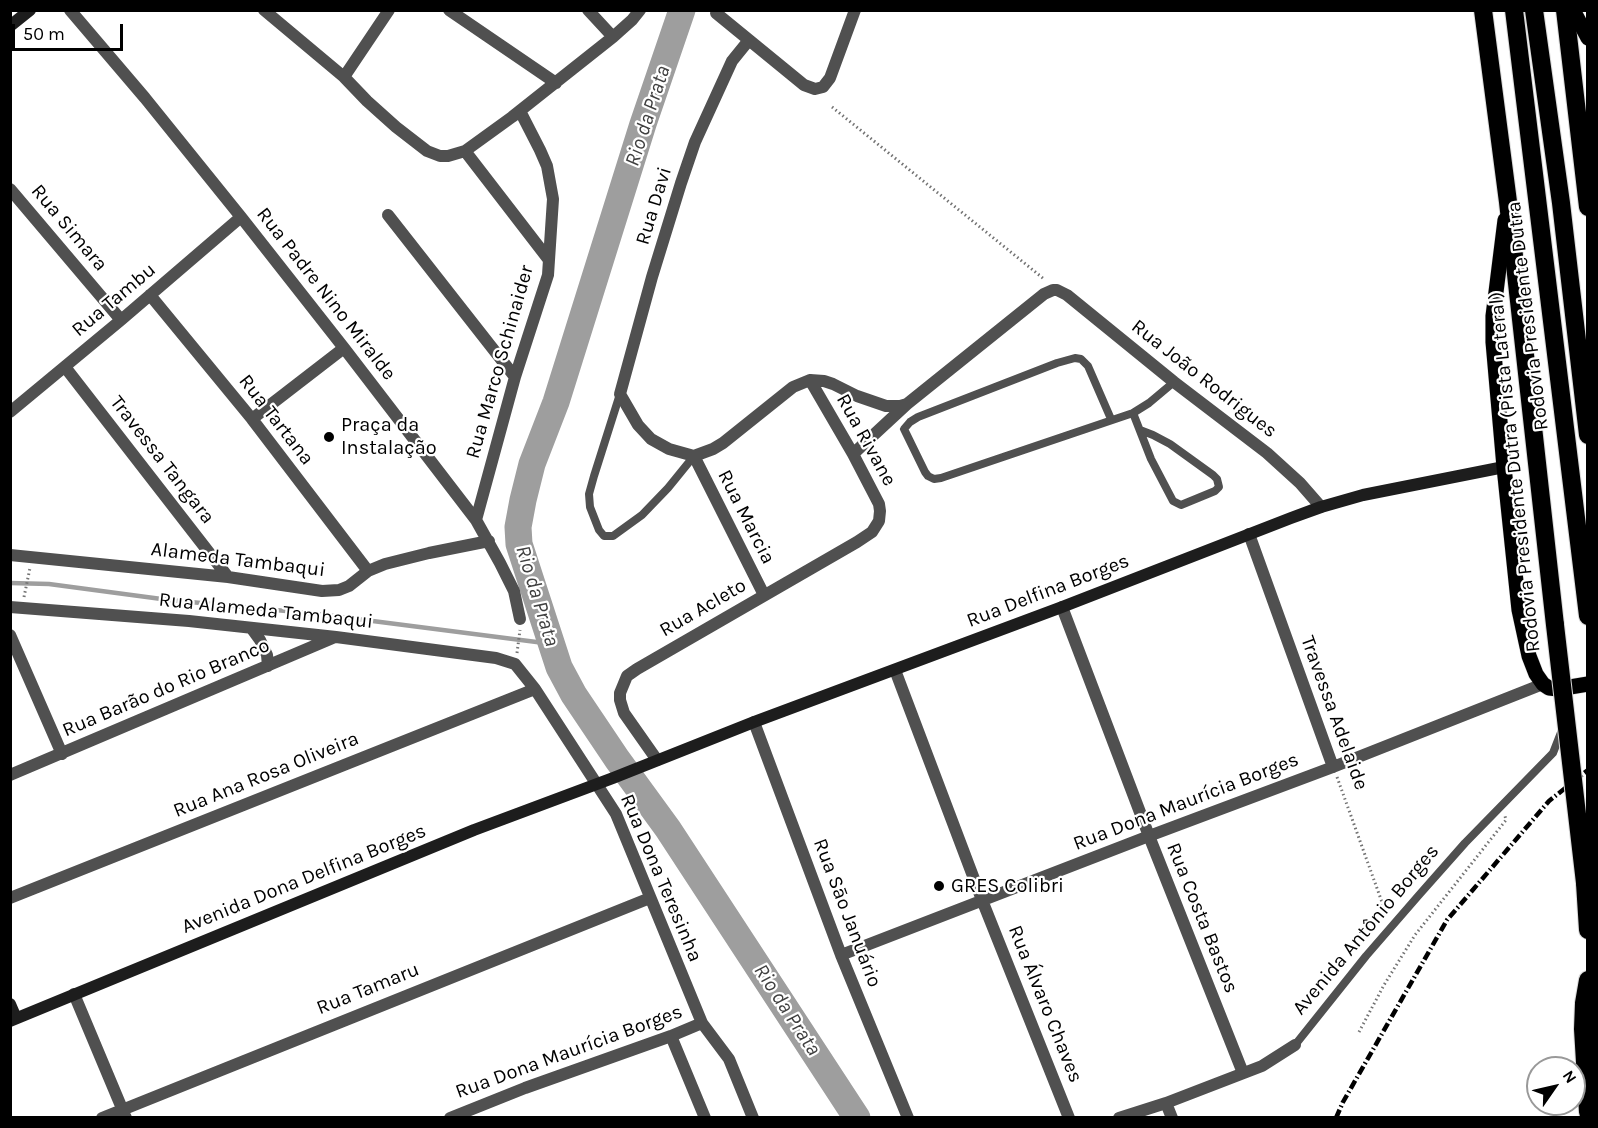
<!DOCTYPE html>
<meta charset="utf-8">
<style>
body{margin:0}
#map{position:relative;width:1598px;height:1128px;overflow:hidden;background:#fff;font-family:Karla,sans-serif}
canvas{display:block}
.frame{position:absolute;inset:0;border:12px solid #000;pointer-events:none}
.north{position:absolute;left:1526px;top:1056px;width:60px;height:60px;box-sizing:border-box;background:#fff;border:2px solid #999;border-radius:50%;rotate:56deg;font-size:16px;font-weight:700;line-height:24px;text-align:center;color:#000}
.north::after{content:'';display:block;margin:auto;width:21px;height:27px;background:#000;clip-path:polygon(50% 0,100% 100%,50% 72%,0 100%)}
.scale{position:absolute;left:12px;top:24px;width:111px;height:27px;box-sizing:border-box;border:3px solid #000;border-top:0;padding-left:8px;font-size:18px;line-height:21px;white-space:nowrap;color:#000;-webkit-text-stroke:4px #fff;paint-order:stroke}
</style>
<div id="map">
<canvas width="1598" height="1128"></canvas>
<div class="frame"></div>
<div class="north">N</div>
<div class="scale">50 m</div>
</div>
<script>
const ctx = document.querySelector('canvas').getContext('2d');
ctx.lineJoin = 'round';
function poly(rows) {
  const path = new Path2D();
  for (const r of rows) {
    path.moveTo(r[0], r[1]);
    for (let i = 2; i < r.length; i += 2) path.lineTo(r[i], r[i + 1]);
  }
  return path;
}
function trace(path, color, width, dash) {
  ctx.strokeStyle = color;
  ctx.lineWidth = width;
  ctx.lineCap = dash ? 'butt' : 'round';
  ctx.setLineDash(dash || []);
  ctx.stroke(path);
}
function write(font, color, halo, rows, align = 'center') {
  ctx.font = font + ' Karla,sans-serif';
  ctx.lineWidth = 4.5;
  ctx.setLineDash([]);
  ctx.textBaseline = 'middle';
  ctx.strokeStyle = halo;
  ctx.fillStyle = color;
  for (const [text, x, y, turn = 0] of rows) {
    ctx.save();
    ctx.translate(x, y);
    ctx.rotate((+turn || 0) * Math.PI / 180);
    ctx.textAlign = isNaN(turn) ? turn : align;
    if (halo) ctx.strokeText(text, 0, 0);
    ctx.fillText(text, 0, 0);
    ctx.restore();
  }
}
trace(poly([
 [10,583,49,584,169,600,318,614,552,644]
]), '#9e9e9e', 4.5);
trace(poly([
 [682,10,643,124,556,402,532,464,523,500,518,527,519,544,559,667,574,695,617,759,668,829,857,1118]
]), '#9e9e9e', 27);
const primary = poly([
 [1573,10,1588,38],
 [1505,220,1493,316,1493,342,1504,467,1519,610,1529,656,1536,674,1543,684,1549,688,1558,689,1588,684]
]);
const highway = poly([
 [1483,10,1508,202,1555,625],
 [1514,10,1588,616],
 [1534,10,1561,203,1588,435],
 [1565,10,1588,207],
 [1585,883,1588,930],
 [1588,980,1584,1003,1583,1029,1588,1112]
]);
trace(primary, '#dbdbdb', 16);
trace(highway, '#dbdbdb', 20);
trace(poly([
 [832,107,1044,279],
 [24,597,30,568],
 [517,653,520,630],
 [1337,777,1383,905],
 [1359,1032,1384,985,1415,935,1506,820,1505,816]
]), '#727272', 3, [1.5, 3]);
trace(poly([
 [620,394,594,476,589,494,590,507,599,530,604,536,613,536,642,515,668,488,694,456],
 [1133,413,1151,459,1173,501,1181,505,1215,491,1219,487,1217,479,1213,475,1170,444,1153,435,1140,430],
 [1111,419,1088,366,1081,359,1075,358,1057,363,918,417,910,422,904,429,925,472,928,476,934,479,941,478,1133,413,1149,403,1174,382],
 [1295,1045,1366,956,1419,895,1465,843,1553,753,1562,730]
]), '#505050', 8);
trace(poly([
 [70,10,145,98,241,217,344,348,476,520,500,563,514,591,520,619],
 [264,10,344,77,367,101,396,127,427,151,440,156,448,156,465,151,512,117,613,37,632,20,640,10],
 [449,10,556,83],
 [588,10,613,37],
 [716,13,804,85,815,89,823,87,830,78,855,10],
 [749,40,732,61,695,142,681,183,652,277,620,394,638,425,651,439,669,449,694,456,713,449,723,443,793,387,810,380,824,381,833,384,857,396,886,406,900,406,907,404],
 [344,77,389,10],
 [465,151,549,260],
 [10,189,121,320],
 [388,215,515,377],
 [150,295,252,419,368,571],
 [65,367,228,577],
 [10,412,121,320,241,217],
 [252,419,344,348],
 [853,454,907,404,1044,294,1053,290,1057,290,1067,295,1174,382,1267,453,1300,483,1321,507],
 [694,456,764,595],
 [476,520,515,377,548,275,553,199,547,166,540,150,520,111],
 [1249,534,1333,767],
 [10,555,228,577,322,591,339,590,349,586,368,571,385,564,429,553,489,541],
 [10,607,189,621,336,637,496,658,515,664,535,689,616,814,702,1023,729,1059,753,1118],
 [1062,607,1149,836,1243,1073],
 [252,629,260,640,267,655,268,666],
 [10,635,62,754],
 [895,670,982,900,1069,1118],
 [754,722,841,955,908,1118],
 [657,760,624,713,620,700,620,693,627,676,637,669,857,542,872,532,879,521,880,511,879,504,853,454,810,380],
 [10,775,335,637],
 [10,898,535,689],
 [841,955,1149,836,1333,767,1543,684],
 [74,994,126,1118],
 [671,1036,705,1118],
 [1166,1103,1172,1118],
 [102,1118,650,898],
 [450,1118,525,1088,671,1036,702,1023],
 [1119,1118,1166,1103,1262,1066,1295,1045]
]), '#505050', 12);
trace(poly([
 [10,26,30,10],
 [10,1004,16,1018],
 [10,1021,474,830,613,778,754,722,1062,607,1291,518,1321,507,1363,495,1504,467]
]), '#1d1d1d', 12);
trace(primary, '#000', 15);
trace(highway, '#000', 18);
trace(poly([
 [1336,1118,1343,1102,1447,920,1549,801,1588,770]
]), '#000', 4.5, [9, 3, 1.5, 3]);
const highwayBridge = poly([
 [1555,625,1585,883]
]);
trace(highwayBridge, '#dbdbdb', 20, []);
trace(highwayBridge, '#000', 18);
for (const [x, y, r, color] of [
 [329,437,6,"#000"],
 [939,886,6,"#000"]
]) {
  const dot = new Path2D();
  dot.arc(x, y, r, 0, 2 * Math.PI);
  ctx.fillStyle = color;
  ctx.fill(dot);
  trace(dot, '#fff', 2);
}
write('20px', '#000', '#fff', [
 ["Rua Davi",654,206,-73],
 ["Rua Simara",69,228,50],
 ["Rua Padre Nino Miralde",326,294,52],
 ["Rua Tambu",114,300,-40],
 ["Rodovia Presidente Dutra",1528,316,-97],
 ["Rua Marco Schinaider",500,362,-74],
 ["Rua João Rodrigues",1204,379,38],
 ["Rua Tartana",276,420,52],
 ["Rua Rivane",866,440,61],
 ["Travessa Tangara",162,460,52],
 ["Rodovia Presidente Dutra (Pista Lateral)",1515,472,-96],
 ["Rua Marcia",746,517,63],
 ["Alameda Tambaqui",238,560,7],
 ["Rua Delfina Borges",1048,591,-21],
 ["Rua Acleto",703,608,-30],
 ["Rua Alameda Tambaqui",266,611,6],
 ["Rua Barão do Rio Branco",166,688,-23],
 ["Travessa Adelaide",1334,713,70],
 ["Rua Ana Rosa Oliveira",266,775,-22],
 ["Rua Dona Maurícia Borges",1186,802,-21],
 ["Rua Dona Teresinha",661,878,67],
 ["Avenida Dona Delfina Borges",304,879,-22],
 ["Rua Sāo Januário",847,913,69],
 ["Rua Costa Bastos",1202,918,68],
 ["Avenida Antônio Borges",1366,930,-50],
 ["Rua Tamaru",368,989,-22],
 ["Rua Álvaro Chaves",1045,1004,68],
 ["Rua Dona Maurícia Borges",569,1052,-20]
]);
write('20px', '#000', '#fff', [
 ["Praça da",341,425],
 ["Instalação",341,448],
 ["GRES Colibri",951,886]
], 'left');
write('italic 21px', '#3f3f3f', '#fff', [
 ["Rio da Prata",648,116,-72],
 ["Rio da Prata",537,596,73],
 ["Rio da Prata",787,1010,57]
]);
</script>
